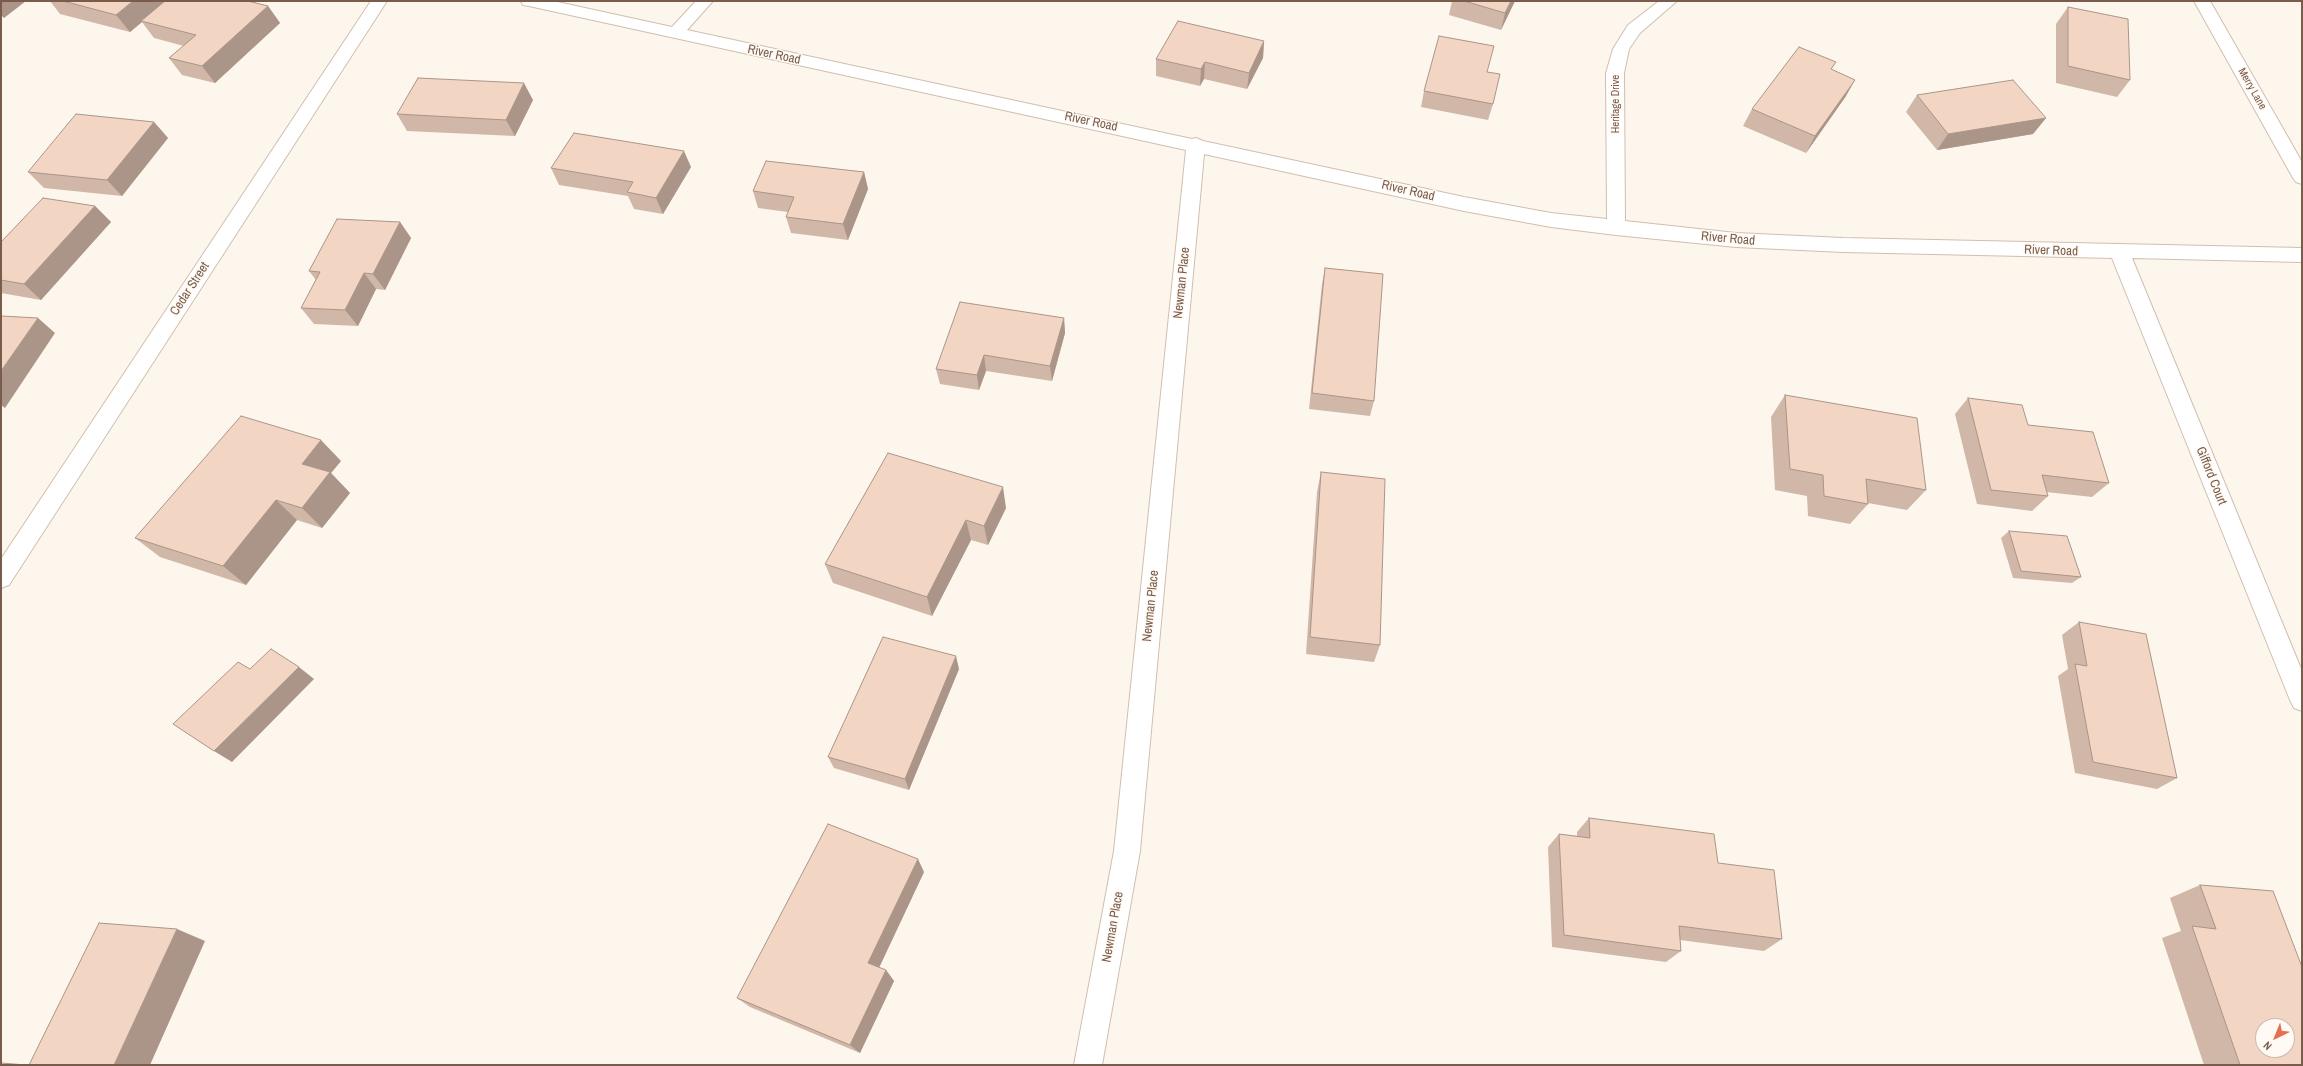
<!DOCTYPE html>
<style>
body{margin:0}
#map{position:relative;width:2303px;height:1066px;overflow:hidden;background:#fdf6ec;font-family:"Archivo Narrow",sans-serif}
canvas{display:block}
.frame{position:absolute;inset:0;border:2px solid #7a5c4d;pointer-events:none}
.north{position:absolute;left:2255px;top:1018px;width:40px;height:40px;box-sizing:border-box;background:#fffaf3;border:1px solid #cabbb1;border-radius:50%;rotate:223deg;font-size:11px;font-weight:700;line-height:16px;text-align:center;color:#7a5c4d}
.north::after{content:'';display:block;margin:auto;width:14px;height:18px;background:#e76f51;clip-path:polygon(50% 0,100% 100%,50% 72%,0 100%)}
</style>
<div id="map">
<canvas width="2303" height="1066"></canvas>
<div class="frame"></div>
<div class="north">N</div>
</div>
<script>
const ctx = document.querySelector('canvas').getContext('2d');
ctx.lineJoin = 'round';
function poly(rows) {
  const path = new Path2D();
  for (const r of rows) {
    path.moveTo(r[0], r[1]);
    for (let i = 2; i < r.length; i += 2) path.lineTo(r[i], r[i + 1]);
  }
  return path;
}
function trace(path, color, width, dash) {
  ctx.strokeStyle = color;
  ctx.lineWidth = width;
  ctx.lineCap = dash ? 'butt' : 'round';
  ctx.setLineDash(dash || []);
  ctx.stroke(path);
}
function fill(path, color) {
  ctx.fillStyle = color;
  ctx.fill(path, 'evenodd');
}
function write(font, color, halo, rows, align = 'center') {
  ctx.font = font + ' "Archivo Narrow",sans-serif';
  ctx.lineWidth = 3;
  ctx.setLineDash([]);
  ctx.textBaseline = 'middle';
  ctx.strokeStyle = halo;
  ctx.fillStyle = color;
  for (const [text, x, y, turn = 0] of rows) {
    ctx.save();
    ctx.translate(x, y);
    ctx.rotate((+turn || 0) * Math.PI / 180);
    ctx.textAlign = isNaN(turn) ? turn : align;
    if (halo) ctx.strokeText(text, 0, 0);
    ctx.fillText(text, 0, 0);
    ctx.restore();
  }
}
const minor = poly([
 [371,1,387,1,9,585,1,588,1,559,371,1],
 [521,1,553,1,672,27,696,1,713,1,687,30,1192,139,1196,138,1203,141,1464,197,1551,213,1607,219,1606,73,1613,49,1628,25,1659,1,1677,1,1640,33,1629,49,1624,73,1625,221,1736,233,1843,238,2302,248,2302,262,2132,258,2302,671,2302,711,2294,708,2290,700,2112,258,1843,252,1736,247,1616,235,1551,227,1464,211,1204,154,1140,851,1102,1065,1074,1065,1114,851,1186,150,529,6,523,5,521,1],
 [2194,1,2210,1,2302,162,2302,184,2296,182,2293,178,2194,1]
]);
trace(minor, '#d1beb0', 2);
fill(minor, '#fff');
fill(poly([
 [50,1,248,1,268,6,280,23,215,83,182,75,169,58,184,46,154,38,142,22,130,32,60,14],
 [1452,1,1515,1,1501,30,1449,15],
 [2068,7,2130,80,2117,97,2056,83,2056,24],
 [1264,41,1263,58,1247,89,1204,79,1200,86,1156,76,1156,59],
 [1832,70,1846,96,1806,153,1743,126,1752,109],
 [1487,72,1493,104,1488,120,1421,107,1424,91],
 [1917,95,2046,118,2033,134,1937,150,1906,112],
 [533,100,515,136,407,131,397,114],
 [154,122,168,138,122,196,44,188,28,172],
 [691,167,663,214,634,209,628,196,559,185,551,168],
 [864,172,868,189,848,240,791,233,786,217,788,212,758,208,753,191],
 [95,206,111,222,41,300,1,293,1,242],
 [400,222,411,238,385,290,376,289,358,326,314,324,301,308,316,280,309,271],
 [1325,268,1374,401,1370,416,1309,409,1322,284],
 [1064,318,1065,333,1052,381,986,371,979,390,940,384,936,369],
 [1785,395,1926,490,1907,510,1868,503,1868,504,1850,524,1808,516,1807,496,1775,490,1771,417],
 [1968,398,2028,425,2109,483,2092,497,2046,492,2048,496,2032,511,1977,504,1955,414],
 [341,461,331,473,350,493,322,528,297,520,246,585,160,557,135,538],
 [1321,472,1380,645,1374,662,1306,654,1317,492],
 [1006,508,988,545,971,540,932,616,833,583,825,564],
 [2009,531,2081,577,2072,583,2013,578,2001,538],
 [2079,622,2177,778,2157,789,2075,773,2058,676,2068,669,2062,635],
 [959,669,909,790,834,768,828,757],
 [1589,818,1718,863,1782,939,1764,951,1680,940,1681,951,1666,962,1552,947,1548,847,1559,834,1577,836,1577,832],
 [924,872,879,968,886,970,894,981,860,1053,750,1007,737,998],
 [2200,885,2302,1065,2204,1065,2162,938,2181,931,2170,898]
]), '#d1b7a8');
fill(poly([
 [1,1,26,1,4,18,1,15],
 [133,1,165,1,166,2,130,32,116,15],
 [1511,1,1515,1,1501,30,1505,13],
 [268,6,280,23,215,83,202,66],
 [1264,41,1263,58,1247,89,1249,73],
 [1205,62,1204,79,1200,86,1201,69],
 [1855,80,1846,96,1806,153,1815,136],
 [524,83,533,100,515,136,506,120],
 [2046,118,2033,134,1937,150,1948,134],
 [154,122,168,138,122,196,107,180],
 [684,151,691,167,663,214,656,198],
 [864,172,868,189,848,240,843,224],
 [95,206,111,222,41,300,24,284],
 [400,222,411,238,385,290,373,274],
 [364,273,376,289,358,326,345,310],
 [38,318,55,333,5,408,1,405,1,371],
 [1064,318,1065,333,1052,381,1050,366],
 [984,355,986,371,979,390,977,375],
 [321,440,341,461,331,473,350,493,322,528,302,508,302,464],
 [1003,487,1006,508,988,545,984,526],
 [276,500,297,520,246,585,223,566],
 [966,520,971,540,932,616,927,597],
 [956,656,959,669,909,790,905,779],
 [299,667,314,679,232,762,214,751],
 [918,859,924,872,876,974,868,963],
 [177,929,205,941,150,1065,114,1065],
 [886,970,894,981,860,1053,850,1045]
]), '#aa9588');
const building = poly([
 [63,1,133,1,116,15,63,1],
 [165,1,248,1,268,6,202,66,169,58,196,35,141,21,165,1],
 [1464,1,1511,1,1505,13,1464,1],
 [2068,7,2128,19,2130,80,2068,66,2068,7],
 [1178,21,1264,41,1249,73,1205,62,1201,69,1156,59,1178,21],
 [1439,36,1494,46,1487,72,1500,74,1493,104,1424,91,1439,36],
 [1799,47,1836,62,1831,69,1855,80,1815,136,1752,109,1799,47],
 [418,78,524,83,506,120,397,114,418,78],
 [2013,80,2046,118,1948,134,1917,95,2013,80],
 [76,114,154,122,107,180,28,172,76,114],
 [574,133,684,151,656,198,627,192,633,182,551,168,574,133],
 [766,161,864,172,843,224,786,217,794,197,753,191,766,161],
 [43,198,95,206,24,284,1,280,1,242,43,198],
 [337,219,400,222,373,274,364,273,345,310,301,308,320,272,309,271,337,219],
 [1325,268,1383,274,1374,401,1312,393,1325,268],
 [960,302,1064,318,1050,366,984,355,977,375,936,369,960,302],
 [1,316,38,318,1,371,1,316],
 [1785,395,1917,418,1926,490,1866,479,1868,504,1824,496,1823,475,1790,469,1785,395],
 [1968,398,2022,405,2028,425,2093,432,2109,483,2042,475,2048,496,1991,490,1968,398],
 [241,416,321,440,302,464,330,472,302,508,276,500,223,566,135,538,241,416],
 [888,453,1003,487,984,526,966,520,927,597,825,564,888,453],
 [1321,472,1385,479,1380,645,1310,637,1321,472],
 [2009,531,2067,536,2081,577,2021,571,2009,531],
 [2079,622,2146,634,2177,778,2093,762,2075,664,2087,666,2079,622],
 [883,637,956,656,905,779,828,757,883,637],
 [271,649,299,667,214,751,173,724,238,662,250,669,271,649],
 [1589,818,1714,834,1718,863,1774,870,1782,939,1679,926,1681,951,1564,935,1559,834,1590,838,1589,818],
 [828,824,918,859,868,963,886,970,850,1045,737,998,828,824],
 [2200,885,2273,891,2302,967,2302,1065,2240,1065,2192,926,2216,929,2200,885],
 [2263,1026,2287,1026,2287,1050,2263,1050,2263,1026],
 [99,923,177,929,114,1065,29,1065,99,923],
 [1,1063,26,1065,1,1065,1,1063]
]);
fill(building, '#f3d5c3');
trace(building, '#aa9588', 1);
write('11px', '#7a5c4d', '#fffaf3', [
 ["Merry Lane",2252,89,60],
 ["Heritage Drive",1616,104,-90]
]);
write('13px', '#7a5c4d', '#fffaf3', [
 ["River Road",774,55,12],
 ["River Road",1091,122,12],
 ["River Road",1408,191,13],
 ["River Road",1728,239,5],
 ["River Road",2051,251,2],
 ["Newman Place",1182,283,-84],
 ["Cedar Street",190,289,-57],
 ["Gifford Court",2211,476,68],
 ["Newman Place",1151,606,-84],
 ["Newman Place",1113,927,-80]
]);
</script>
